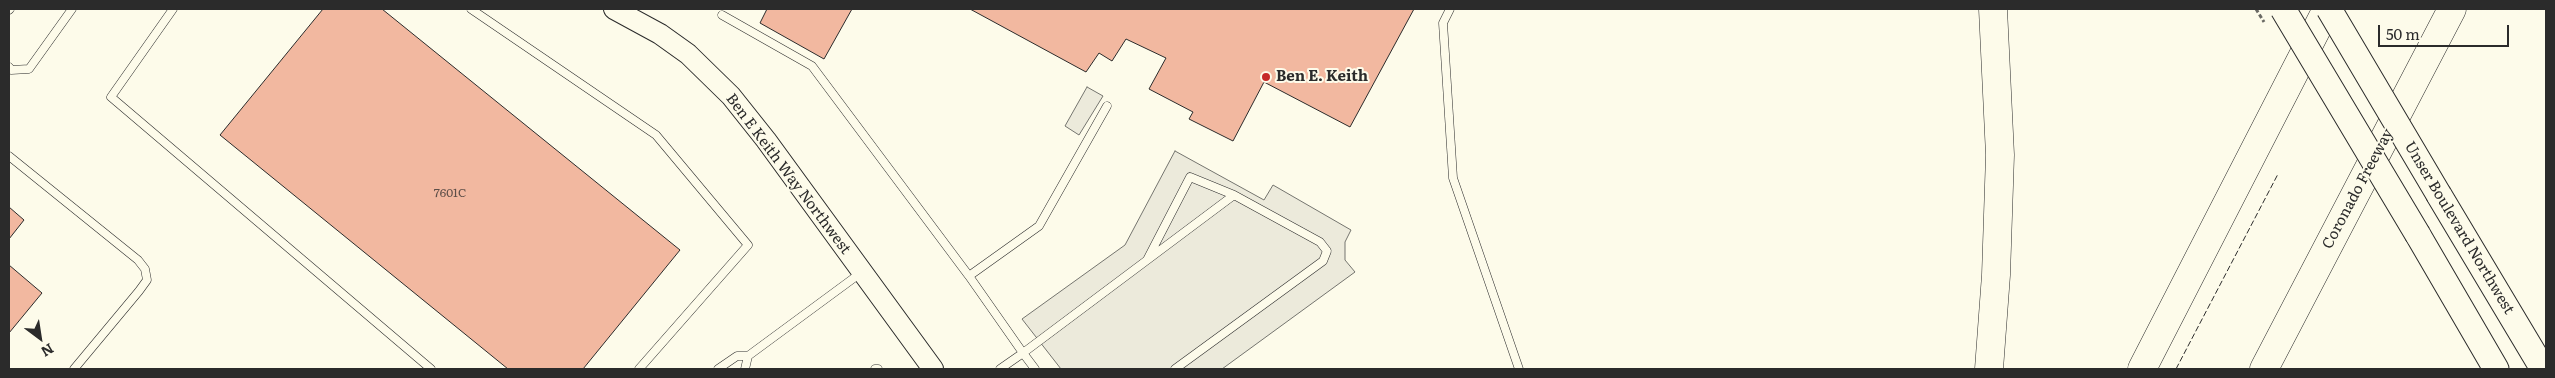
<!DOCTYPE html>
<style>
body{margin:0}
#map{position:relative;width:2555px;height:378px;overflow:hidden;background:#fdfbea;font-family:Literata,serif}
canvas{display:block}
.frame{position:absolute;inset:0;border:10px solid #2b2b2b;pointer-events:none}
.north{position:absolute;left:15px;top:313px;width:50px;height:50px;-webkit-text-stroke:4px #fdfbea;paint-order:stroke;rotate:149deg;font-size:14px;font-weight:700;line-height:20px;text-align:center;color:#2b2b2b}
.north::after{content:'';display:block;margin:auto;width:18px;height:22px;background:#2b2b2b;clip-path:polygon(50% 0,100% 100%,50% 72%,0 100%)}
.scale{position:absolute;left:2378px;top:25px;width:131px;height:22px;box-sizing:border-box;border:2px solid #2b2b2b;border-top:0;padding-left:6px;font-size:15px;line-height:18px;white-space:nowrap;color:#2b2b2b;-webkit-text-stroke:4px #fdfbea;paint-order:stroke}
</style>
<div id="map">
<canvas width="2555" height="378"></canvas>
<div class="frame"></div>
<div class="north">N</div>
<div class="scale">50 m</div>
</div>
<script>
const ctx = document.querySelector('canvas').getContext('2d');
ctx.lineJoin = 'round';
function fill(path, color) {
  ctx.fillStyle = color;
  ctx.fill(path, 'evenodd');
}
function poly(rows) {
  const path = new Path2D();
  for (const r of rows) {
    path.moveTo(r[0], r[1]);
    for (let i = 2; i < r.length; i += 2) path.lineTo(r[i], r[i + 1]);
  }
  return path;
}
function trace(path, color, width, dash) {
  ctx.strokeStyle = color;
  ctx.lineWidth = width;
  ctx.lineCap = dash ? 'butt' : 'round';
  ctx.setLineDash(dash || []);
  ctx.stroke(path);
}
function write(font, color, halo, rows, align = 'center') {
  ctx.font = font + ' Literata,serif';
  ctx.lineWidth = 4;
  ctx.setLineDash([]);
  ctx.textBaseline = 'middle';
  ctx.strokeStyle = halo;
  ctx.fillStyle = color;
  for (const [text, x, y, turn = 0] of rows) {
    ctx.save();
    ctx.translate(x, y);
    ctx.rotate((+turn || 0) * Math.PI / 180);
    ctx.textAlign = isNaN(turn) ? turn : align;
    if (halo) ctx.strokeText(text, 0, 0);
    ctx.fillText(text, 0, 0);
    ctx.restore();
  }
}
const parking = poly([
 [1087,87,1103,96,1079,135,1065,126,1087,87],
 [1175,151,1264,200,1273,185,1351,230,1345,242,1345,260,1355,272,1222,369,1061,369,1022,319,1125,245,1175,151]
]);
fill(parking, '#eceadb');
trace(parking, '#74746e', 1);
const building = poly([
 [323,9,382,9,680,250,583,369,508,369,220,135,323,9],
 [767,9,852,9,824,59,760,23,767,9],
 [970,9,1414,9,1350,127,1264,82,1233,141,1189,119,1193,112,1149,89,1166,58,1126,39,1112,61,1099,53,1086,72,970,9],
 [9,207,24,220,9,239,9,207],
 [9,265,42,293,9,333,9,265]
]);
fill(building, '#f2b8a0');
trace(building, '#2b2b2b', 1);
const service = poly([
 [173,9,111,97,431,369],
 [471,9,656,135,748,245,639,369],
 [1450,9,1443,23,1453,178,1519,369],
 [9,10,10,9],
 [722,15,812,66,969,276,1023,353,1000,369],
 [9,67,11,70,29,69,72,9],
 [9,156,138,260,145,269,147,280,139,291,74,369],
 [1147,260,1190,177,1234,195],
 [969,276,1039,226,1107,106],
 [718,369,737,356,748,356],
 [745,369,748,356,862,272],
 [875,369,878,369],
 [1035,369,1023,353,1234,195,1320,242,1327,251,1323,261,1175,369]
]);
const tertiary = poly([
 [614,9,660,34,688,54,731,96,766,140,933,369]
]);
const primary = poly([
 [2439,195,2543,369],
 [2418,235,2496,369]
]);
const motorway = poly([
 [1989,369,1996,275,2000,155,1993,9],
 [2142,369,2327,9],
 [2264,369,2452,9]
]);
trace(service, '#2b2b2b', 9);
trace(tertiary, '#2b2b2b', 22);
trace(primary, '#2b2b2b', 27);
trace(motorway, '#2b2b2b', 29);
trace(service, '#fdfbea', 8);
trace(tertiary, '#fdfbea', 20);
trace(primary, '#fdfbea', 25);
trace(motorway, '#fdfbea', 28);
const primaryBridge = poly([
 [2283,9,2418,235],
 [2329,9,2439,195]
]);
trace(primaryBridge, '#2b2b2b', 27, []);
trace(poly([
 [2256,9,2264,22]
]), '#6a6964', 3, [4, 2.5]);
trace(primaryBridge, '#fdfbea', 25);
trace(poly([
 [2176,369,2278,174]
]), '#2b2b2b', 1, [6, 2.5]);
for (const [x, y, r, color] of [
 [1266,77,5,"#c62828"]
]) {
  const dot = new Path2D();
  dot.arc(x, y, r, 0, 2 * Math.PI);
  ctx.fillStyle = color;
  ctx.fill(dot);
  trace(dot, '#fdfbea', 2);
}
write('12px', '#5d4e48', null, [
 ["7601C",450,193]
]);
write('bold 15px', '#2b2b2b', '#fdfbea', [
 ["Ben E. Keith",1276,77]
], 'left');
write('15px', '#2b2b2b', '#fdfbea', [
 ["Ben E Keith Way Northwest",788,174,53],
 ["Coronado Freeway",2358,189,-62],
 ["Unser Boulevard Northwest",2459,228,59]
]);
</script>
